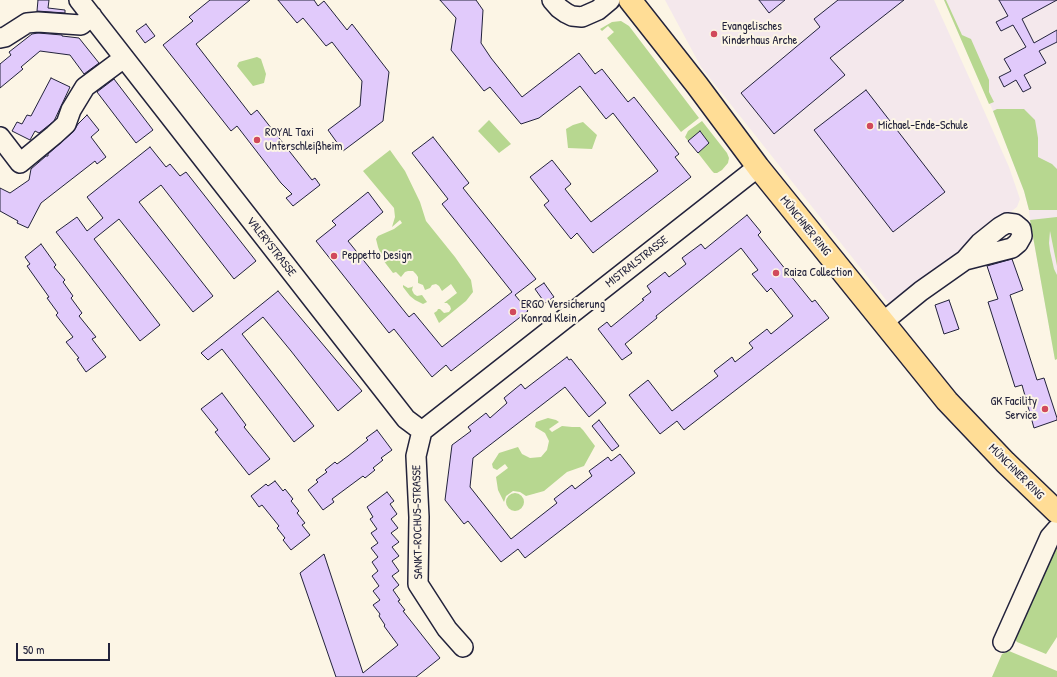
<!DOCTYPE html>
<meta charset="utf-8">
<style>
body{margin:0}
#map{position:relative;width:1057px;height:677px;overflow:hidden;background:#fcf5e5;font-family:"Patrick Hand",sans-serif}
canvas{display:block}
.scale{position:absolute;left:16px;top:643px;width:94px;height:18px;box-sizing:border-box;border:2px solid #22223b;border-top:0;padding-left:5px;font-size:12px;line-height:14px;white-space:nowrap;color:#22223b;-webkit-text-stroke:3px #fcf5e5;paint-order:stroke}
</style>
<div id="map">
<canvas width="1057" height="677"></canvas>
<div class="scale">50 m</div>
</div>
<script>
const ctx = document.querySelector('canvas').getContext('2d');
ctx.lineJoin = 'round';
function fill(path, color) {
  ctx.fillStyle = color;
  ctx.fill(path, 'evenodd');
}
function poly(rows) {
  const path = new Path2D();
  for (const r of rows) {
    if (r.length === 3) {
      path.moveTo(r[0] + r[2], r[1]);
      path.arc(r[0], r[1], r[2], 0, 2 * Math.PI);
      continue;
    }
    path.moveTo(r[0], r[1]);
    for (let i = 2; i < r.length; i += 2) path.lineTo(r[i], r[i + 1]);
  }
  return path;
}
function trace(path, color, width, dash) {
  ctx.strokeStyle = color;
  ctx.lineWidth = width;
  ctx.lineCap = dash ? 'butt' : 'round';
  ctx.setLineDash(dash || []);
  ctx.stroke(path);
}
function write(font, color, halo, rows, align = 'center') {
  ctx.font = font + ' "Patrick Hand",sans-serif';
  ctx.lineWidth = 4;
  ctx.setLineDash([]);
  ctx.textBaseline = 'middle';
  ctx.strokeStyle = halo;
  ctx.fillStyle = color;
  for (const [text, x, y, turn = 0] of rows) {
    ctx.save();
    ctx.translate(x, y);
    ctx.rotate((+turn || 0) * Math.PI / 180);
    ctx.textAlign = isNaN(turn) ? turn : align;
    if (halo) ctx.strokeText(text, 0, 0);
    ctx.fillText(text, 0, 0);
    ctx.restore();
  }
}
fill(poly([
 [665,0,934,0,973,86,1009,167,1020,199,1017,207,980,235,890,305,701,67],
 [944,0,1057,0,1057,359,1055,360,1030,220,1029,210,1024,191,993,111]
]), '#f4e8ec');
fill(poly([
 [944,0,946,0,962,35,971,39,989,80,989,92,994,102,989,104],
 [621,21,629,26,699,118,681,132,607,38,614,32,608,26,602,31,600,29,612,22],
 [257,57,261,59,266,74,264,83,253,86,237,66,239,62],
 [997,109,1024,109,1035,120,1038,138,1038,157,1052,164,1057,169,1057,210,1029,210,1024,191,993,111],
 [489,120,511,144,499,153,478,131],
 [702,121,727,153,729,158,728,163,722,170,717,173,714,173,712,171,698,153,709,143,700,132,688,141,685,137,688,131],
 [583,122,597,135,592,149,568,148,566,129,573,125],
 [390,150,405,171,420,202,426,221,455,257,471,280,473,292,466,301,439,323,434,313,437,311,438,309,440,309,444,313,449,312,451,309,450,306,447,303,444,303,457,293,451,284,442,291,439,286,436,284,432,285,430,288,425,290,423,285,418,283,418,277,416,274,413,271,408,271,405,272,401,277,396,272,393,273,383,260,378,247,376,239,378,236,394,229,402,223,400,220,392,227,395,217,394,208,363,171],
 [1057,217,1057,266,1050,231,1049,243,1050,251,1054,269,1057,275,1057,359,1055,360,1030,220],
 [403,285,408,288,412,287,413,286,412,290,414,294,417,296,422,295,427,302,423,304,415,300,410,296,403,287],
 [548,418,556,420,559,422,549,429,552,432,562,426,572,427,580,427,583,430,595,446,584,466,567,472,544,491,526,496,520,492,513,491,506,496,504,502,498,490,496,477,508,468,505,464,497,470,493,468,492,464,499,453,518,447,522,454,530,458,541,457,547,450,549,441,545,433,535,427,536,422],
 [515,502,9],
 [1057,537,1057,637,1046,654,1017,642,1014,638],
 [1009,651,1057,671,1057,677,992,677,1002,654]
]), '#b7d790');
const building = poly([
 [38,0,49,0,48,8,65,10,65,13,37,11,38,0],
 [210,0,250,0,196,44,251,115,257,110,312,180,315,178,320,185,293,206,286,198,292,194,281,183,237,126,231,131,163,45,193,21,189,17,210,0],
 [278,0,314,0,318,6,324,1,347,30,352,24,389,72,383,121,343,151,328,130,360,106,362,81,332,42,326,46,303,18,297,23,278,0],
 [440,0,476,0,483,10,481,43,491,58,522,97,579,53,595,74,602,69,628,102,634,97,679,154,675,157,691,177,593,253,577,233,571,239,544,205,549,201,530,177,552,160,571,184,565,189,591,222,658,171,613,113,606,119,580,86,539,118,521,124,490,87,484,91,451,50,456,18,440,0],
 [759,0,785,0,769,13,759,0],
 [838,0,904,0,830,58,845,75,774,134,741,93,820,27,814,19,838,0],
 [999,0,1057,0,1022,19,1034,43,1057,30,1057,42,1039,51,1046,63,1024,75,1031,88,1023,92,1016,80,1004,87,999,77,1011,71,1004,59,1026,47,1013,25,1001,31,996,22,1008,16,999,0],
 [146,24,155,36,145,43,136,31,146,24],
 [38,33,62,35,62,36,79,38,99,63,84,74,70,55,40,51,21,67,23,69,0,88,0,64,11,55,9,52,32,34,38,33],
 [51,78,70,87,54,121,39,133,35,131,30,140,12,131,17,122,22,124,27,115,31,116,51,78],
 [114,79,153,130,136,143,97,92,114,79],
 [866,90,945,192,893,232,814,130,866,90],
 [87,115,99,130,91,137,106,157,97,164,95,161,41,203,28,228,17,223,18,221,0,211,0,188,10,193,29,180,31,169,46,156,48,156,48,154,73,132,78,124,87,115],
 [700,131,709,143,698,153,688,141,700,131],
 [433,137,469,183,463,188,536,279,515,295,528,311,451,371,446,365,432,377,394,329,389,333,316,241,336,225,332,221,368,192,383,212,348,241,409,317,414,313,442,347,512,292,442,204,448,199,412,153,433,137],
 [150,147,166,167,170,164,180,176,186,172,256,261,234,279,161,185,139,202,213,296,193,312,119,219,94,239,160,325,140,341,56,232,77,217,87,231,103,218,87,197,150,147],
 [747,215,761,232,758,235,782,265,812,302,815,300,829,318,684,430,677,421,660,434,629,395,648,380,672,411,718,376,714,371,732,357,735,362,753,348,749,343,767,329,771,334,793,316,771,288,767,292,752,274,758,270,741,248,656,316,657,318,625,344,632,353,622,360,598,329,607,322,611,327,644,300,642,299,651,292,647,286,665,272,669,277,686,264,682,258,701,244,705,249,747,215],
 [41,244,56,265,54,267,65,280,63,282,73,296,71,298,82,313,79,316,96,337,92,339,106,357,86,372,77,359,79,358,66,342,73,337,56,315,58,313,47,298,49,297,27,266,30,264,25,257,41,244],
 [1012,259,1023,290,1010,295,1037,380,1044,378,1057,418,1057,420,1034,428,1022,385,1015,387,988,302,998,299,987,266,1012,259],
 [544,283,554,297,545,303,535,289,544,283],
 [278,291,362,391,338,411,291,351,263,317,242,334,314,426,294,442,222,349,208,360,201,353,278,291],
 [949,300,959,329,944,334,935,305,949,300],
 [567,357,569,360,571,359,606,403,589,417,565,387,473,458,470,487,511,539,557,503,554,499,572,485,575,489,592,476,589,471,608,457,611,461,620,454,635,473,525,558,518,549,501,562,468,521,464,524,445,500,452,445,471,431,468,427,486,413,490,418,507,403,504,398,521,384,525,389,567,357],
 [222,393,246,425,244,427,270,459,249,475,215,432,218,430,201,409,222,393],
 [599,420,619,446,612,451,592,426,599,420],
 [377,430,392,450,381,458,383,460,373,468,375,470,365,478,363,476,332,499,334,502,323,510,308,490,318,482,316,480,327,472,325,470,335,462,337,464,348,456,368,440,366,438,377,430],
 [275,481,283,491,285,489,293,499,291,501,299,511,297,513,305,523,302,525,310,535,291,550,283,540,285,538,277,528,279,526,262,505,259,507,251,496,266,484,268,486,275,481],
 [387,492,394,501,390,504,397,514,391,519,398,528,391,533,399,542,392,547,399,556,392,561,399,571,392,576,399,585,393,590,400,600,398,601,405,610,403,611,440,658,416,677,336,677,300,573,324,554,363,673,398,645,384,626,385,625,379,616,380,614,373,605,380,600,373,591,379,586,372,576,378,571,372,562,378,557,371,548,378,543,371,533,377,529,370,519,373,517,367,507,387,492]
]);
fill(building, '#e1cafb');
trace(building, '#22223b', 1);
const minor = poly([
 [79,0,406,419,422,431],
 [552,0,559,8,566,13,572,16,582,17,598,10,610,0],
 [0,38,5,37,27,23,38,22,81,25,92,16],
 [0,137,20,163,54,135,66,124,71,110,85,87,124,58],
 [883,322,921,291,965,260,980,243,1000,227,1007,223,1015,224,1021,229,1022,236,1018,243,1012,248,965,260],
 [422,431,758,167],
 [422,431,416,456,419,517,418,584,447,629,463,647],
 [1003,642,1050,537,1057,529]
]);
const major = poly([
 [630,0,697,85,758,167,947,401,1005,462,1057,512]
]);
trace(minor, '#22223b', 22);
trace(major, '#22223b', 25);
trace(minor, '#fcf5e5', 19);
trace(major, '#ffdd96', 22);
for (const [x, y, r, color] of [
 [714,34,4,"#d1495b"],
 [870,126,4,"#d1495b"],
 [257,140,4,"#d1495b"],
 [334,256,4,"#d1495b"],
 [776,273,4,"#d1495b"],
 [513,312,4,"#d1495b"],
 [1045,409,4,"#d1495b"]
]) {
  const dot = new Path2D();
  dot.arc(x, y, r, 0, 2 * Math.PI);
  ctx.fillStyle = color;
  ctx.fill(dot);
  trace(dot, '#fcf5e5', 1.5);
}
write('12px', '#22223b', '#fcf5e5', [
 ["Evangelisches",722,27],
 ["Kinderhaus Arche",722,41],
 ["Michael-Ende-Schule",878,126],
 ["ROYAL Taxi",265,133],
 ["Unterschleißheim",265,147],
 ["Peppetto Design",342,256],
 ["Raiza Collection",784,273],
 ["ERGO Versicherung",521,305],
 ["Konrad Klein",521,319],
 ["GK Facility",1037,402,"right"],
 ["Service",1037,416,"right"]
], 'left');
write('12px', '#22223b', '#fcf5e5', [
 ["MÜNCHNER RING",805,226,51],
 ["VALERYSTRASSE",271,247,52],
 ["MISTRALSTRASSE",637,262,-38],
 ["MÜNCHNER RING",1016,472,45],
 ["SANKT-ROCHUS-STRASSE",418,522,-91]
]);
</script>
